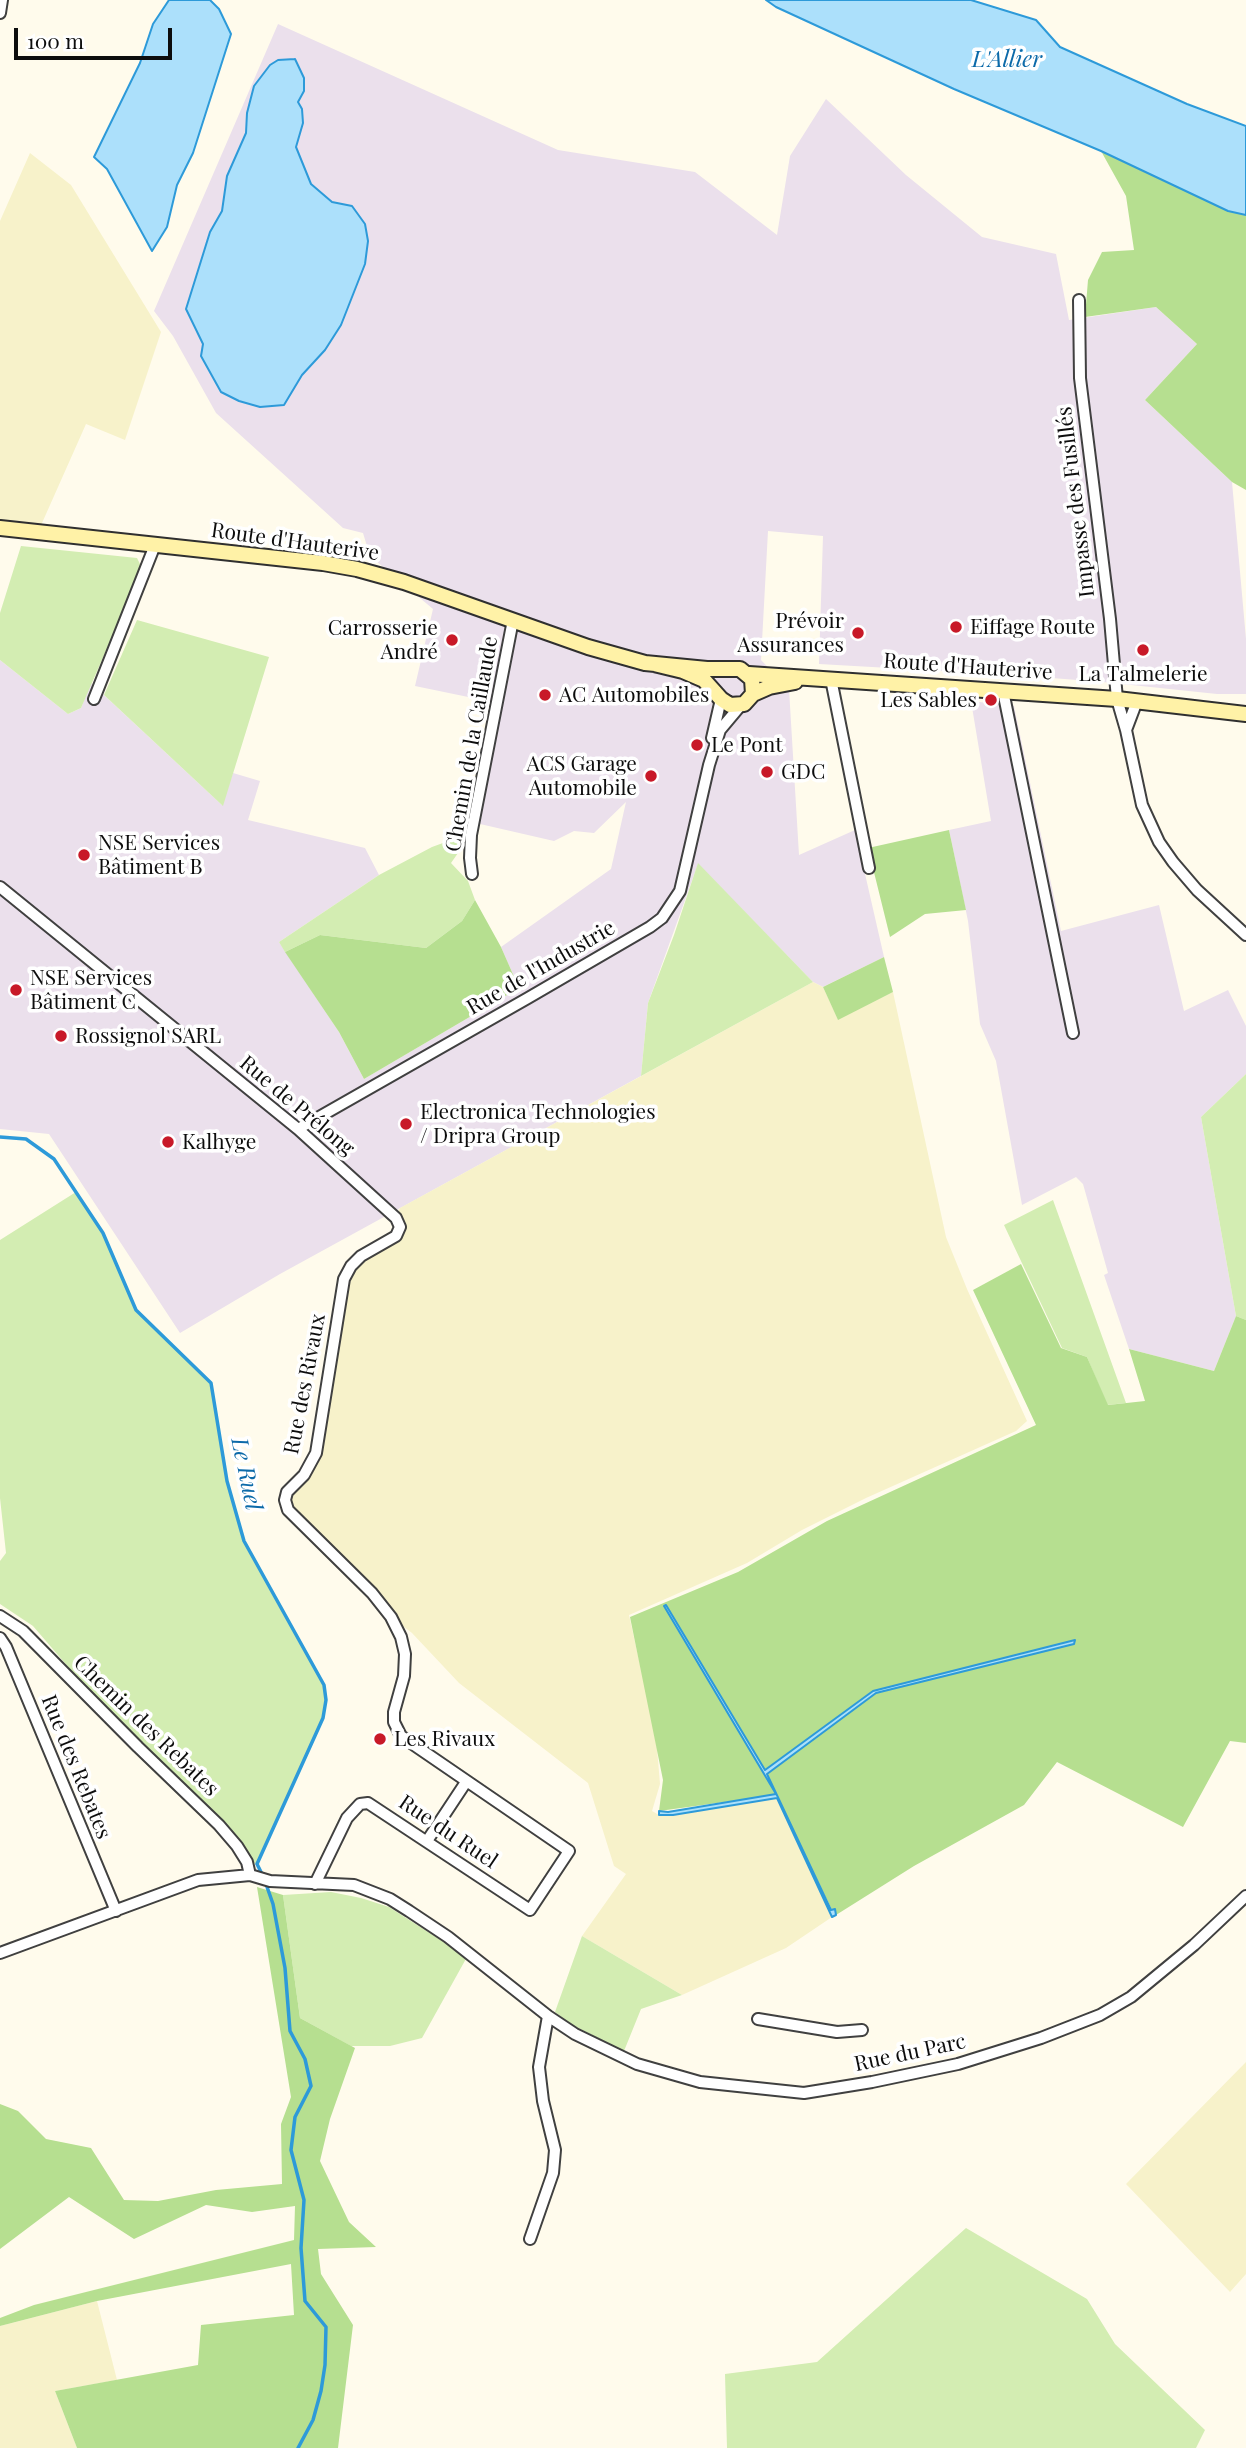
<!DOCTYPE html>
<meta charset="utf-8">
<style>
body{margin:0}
#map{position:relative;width:1246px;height:2448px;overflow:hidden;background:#fffbec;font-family:"Playfair Display",serif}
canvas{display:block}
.scale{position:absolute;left:14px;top:28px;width:158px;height:32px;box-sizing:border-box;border:4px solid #0d0d0d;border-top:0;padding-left:9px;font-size:21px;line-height:24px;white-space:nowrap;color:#0d0d0d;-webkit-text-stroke:5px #fff;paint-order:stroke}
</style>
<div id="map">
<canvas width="1246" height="2448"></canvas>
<div class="scale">100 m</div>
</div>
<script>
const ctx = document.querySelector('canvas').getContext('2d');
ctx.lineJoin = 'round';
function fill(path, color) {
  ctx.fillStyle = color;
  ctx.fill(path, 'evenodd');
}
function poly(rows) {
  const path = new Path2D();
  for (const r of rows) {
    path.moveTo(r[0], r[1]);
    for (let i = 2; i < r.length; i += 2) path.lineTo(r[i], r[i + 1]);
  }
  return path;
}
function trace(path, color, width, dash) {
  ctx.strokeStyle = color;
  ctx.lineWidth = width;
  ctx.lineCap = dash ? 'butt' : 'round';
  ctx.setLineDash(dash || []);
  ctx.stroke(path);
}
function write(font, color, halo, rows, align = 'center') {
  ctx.font = font + ' "Playfair Display",serif';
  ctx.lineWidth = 7;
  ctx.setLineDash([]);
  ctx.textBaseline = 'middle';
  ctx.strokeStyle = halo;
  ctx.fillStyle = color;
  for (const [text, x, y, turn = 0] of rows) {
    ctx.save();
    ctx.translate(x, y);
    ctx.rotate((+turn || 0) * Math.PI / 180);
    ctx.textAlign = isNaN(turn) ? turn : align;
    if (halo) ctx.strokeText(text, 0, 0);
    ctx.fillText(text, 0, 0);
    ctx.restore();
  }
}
fill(poly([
 [278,24,558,150,695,172,777,235,790,156,826,99,906,175,982,237,1056,254,1069,320,1156,307,1197,344,1145,400,1232,482,1246,639,1246,694,1217,694,1103,682,1013,675,819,664,823,536,768,531,761,660,789,689,799,855,855,830,884,957,823,987,813,982,698,864,648,1003,641,1076,280,1274,180,1333,49,1134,0,1129,0,660,68,714,81,708,91,683,222,805,233,773,260,781,248,820,365,848,379,875,279,942,339,1032,364,1079,519,988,501,947,611,869,626,802,594,833,574,831,554,841,480,824,502,704,415,686,433,609,370,556,363,533,343,528,216,413,173,336,154,311],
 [971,701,1014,706,1061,931,1159,905,1184,1011,1228,990,1246,1026,1246,1074,1201,1117,1236,1316,1214,1371,1129,1349,1104,1275,1108,1273,1083,1184,1076,1177,1022,1205,996,1061,980,1024,968,921,949,830,991,821]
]), '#ebe0ec');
fill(poly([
 [30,153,71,185,161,332,125,440,86,424,38,532,0,528,0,221],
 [813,982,823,987,838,1019,893,992,946,1237,967,1289,1027,1421,1016,1431,866,1498,802,1530,747,1563,629,1615,656,1736,660,1784,652,1811,659,1815,673,1815,777,1797,832,1917,786,1948,682,1995,582,1936,626,1874,614,1866,588,1783,459,1683,412,1633,391,1617,290,1513,287,1492,311,1465,351,1266,396,1236,396,1218,400,1208],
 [1246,2062,1246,2274,1230,2292,1126,2184],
 [97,2301,117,2380,55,2391,77,2448,0,2448,0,2326]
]), '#f7f2ca');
fill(poly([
 [21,546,137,558,142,568,81,708,68,714,0,660,0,613],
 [137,620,269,657,223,806,104,695],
 [462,836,458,853,451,863,468,881,475,900,462,921,426,948,320,935,285,952,279,942,379,875,432,847],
 [698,863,813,982,641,1076,648,1003,674,935],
 [1246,1074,1246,1320,1236,1316,1201,1117],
 [76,1192,103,1233,136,1310,211,1383,227,1481,244,1541,324,1685,326,1700,323,1718,257,1864,247,1862,107,1712,33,1626,0,1604,0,1561,6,1553,0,1498,0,1240],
 [1053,1200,1126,1403,1107,1405,1087,1357,1062,1348,1004,1225],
 [331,1892,361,1898,389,1907,467,1957,422,2038,390,2046,351,2046,300,2018,283,1895],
 [582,1936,682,1995,641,2009,624,2051,570,2024,555,2012],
 [966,2228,1087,2299,1115,2344,1205,2430,1196,2448,727,2448,725,2374,817,2362]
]), '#d3edb2');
fill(poly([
 [1101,151,1228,211,1246,215,1246,490,1232,482,1145,400,1197,344,1156,307,1085,317,1088,280,1102,252,1134,250,1126,196],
 [949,830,966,910,925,914,890,937,868,848],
 [475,900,501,947,519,988,364,1079,339,1032,285,952,320,935,426,948,462,921],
 [884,957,893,992,838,1020,823,987],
 [1021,1264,1061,1348,1087,1357,1108,1405,1145,1401,1129,1349,1214,1371,1236,1316,1246,1320,1246,1743,1230,1741,1183,1827,1057,1762,1024,1805,914,1866,836,1915,832,1910,776,1795,659,1811,663,1780,630,1617,738,1572,827,1521,1036,1425,973,1290],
 [257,1887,283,1895,300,2018,355,2048,330,2119,320,2161,349,2222,376,2247,318,2249,321,2274,353,2325,338,2448,77,2448,55,2391,198,2365,201,2325,294,2315,291,2264,97,2301,0,2326,0,2318,34,2305,294,2240,295,2206,252,2212,206,2205,134,2239,69,2197,0,2249,0,2104,18,2111,46,2139,91,2148,124,2200,158,2201,216,2190,282,2184,281,2124,291,2097]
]), '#b6df90');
const water = poly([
 [169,0,210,0,219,9,231,34,193,153,177,185,167,227,152,251,107,169,94,157,140,63,153,24,169,0],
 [766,0,971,0,1036,20,1060,47,1187,104,1246,126,1246,215,1228,211,1101,151,954,89,776,7,766,0],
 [295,59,304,78,304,91,298,102,302,109,303,123,296,147,311,184,332,202,352,206,365,224,368,241,365,264,341,325,325,350,302,375,284,405,260,407,239,401,221,392,201,356,203,344,186,309,210,232,222,211,227,176,246,133,247,113,254,86,270,65,278,60,295,59],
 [666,1605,765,1770,873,1691,1075,1640,1074,1644,876,1693,767,1774,831,1910,835,1909,836,1915,832,1917,777,1798,673,1815,659,1815,659,1811,668,1812,776,1794,664,1606,666,1605]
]);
fill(water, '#ace0fb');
trace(water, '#2d9ad9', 2);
trace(poly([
 [0,1137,26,1139,54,1159,103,1233,136,1310,211,1383,227,1481,244,1541,324,1685,326,1700,323,1718,257,1864,262,1874],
 [266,1884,273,1904,285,1968,290,2031,305,2059,311,2086,295,2117,291,2150,304,2200,301,2248,305,2301,326,2327,325,2365,321,2391,313,2420,298,2448]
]), '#2d9ad9', 3.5);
const minor = poly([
 [0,13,2,0],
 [1079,300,1080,378,1110,619,1117,699,1126,730,1142,805,1159,842,1173,862,1197,890,1246,935],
 [831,679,869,868],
 [1003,691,1073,1033],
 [94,699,155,545],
 [1126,730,1137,701],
 [712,738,721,699],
 [472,874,470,858,471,835,513,620],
 [0,887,298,1129,396,1218,400,1227,396,1236,361,1256,351,1266,344,1279,316,1453,304,1475,287,1492,285,1500,288,1510,372,1593,391,1617,401,1637,405,1654,404,1676,394,1712,394,1722,401,1736,569,1851,530,1910,368,1803,360,1804,347,1818,315,1884],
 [298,1129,528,998,650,927,662,918,680,891,709,765,720,730,741,705],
 [0,1616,23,1631,138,1747,219,1825,237,1846,247,1862,250,1875],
 [0,1638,6,1647,116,1911],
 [427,1841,466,1782],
 [0,1953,198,1880,250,1875,270,1881,354,1885,390,1899,409,1911,448,1937,548,2016,575,2034,637,2064,700,2082,804,2093,872,2082,958,2064,1041,2038,1100,2015,1131,1997,1194,1945,1246,1896],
 [758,2019,837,2032,862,2030],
 [530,2239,553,2173,555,2150,543,2101,539,2067,548,2016]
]);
const secondary = poly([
 [0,528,323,563,357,569,404,582,588,647,645,663,707,669,740,669,752,679,753,694,744,704,730,705,721,699,704,680,683,671,654,664],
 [749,674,1117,699,1246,714],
 [753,694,769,687,795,682]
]);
trace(minor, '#404040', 14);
trace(secondary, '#2f2f2f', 18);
trace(minor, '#fff', 10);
trace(secondary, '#fff2a7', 14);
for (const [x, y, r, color] of [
 [956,627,7,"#c81928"],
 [858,633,7,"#c81928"],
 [452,640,7,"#c81928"],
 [1143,650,7,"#c81928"],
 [545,695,7,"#c81928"],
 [991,700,7,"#c81928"],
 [697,745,7,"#c81928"],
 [767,772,7,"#c81928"],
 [651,776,7,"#c81928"],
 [84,855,7,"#c81928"],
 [16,990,7,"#c81928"],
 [61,1036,7,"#c81928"],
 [406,1124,7,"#c81928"],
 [168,1142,7,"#c81928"],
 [380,1739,7,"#c81928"]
]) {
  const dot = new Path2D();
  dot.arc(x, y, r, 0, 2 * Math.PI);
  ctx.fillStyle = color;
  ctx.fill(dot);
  trace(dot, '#fff', 2.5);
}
write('21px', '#0d0d0d', '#fff', [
 ["Impasse des Fusillés",1076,502,-97],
 ["Route d'Hauterive",295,542,8],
 ["Route d'Hauterive",968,667,4],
 ["Chemin de la Caillaude",472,744,-80],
 ["Rue de l'Industrie",541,968,-30],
 ["Rue de Prélong",297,1106,40],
 ["Rue des Rivaux",305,1384,-79],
 ["Chemin des Rebates",146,1726,44],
 ["Rue des Rebates",76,1767,68],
 ["Rue du Ruel",448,1832,34],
 ["Rue du Parc",910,2053,-12]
]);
write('21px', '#0d0d0d', '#fff', [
 ["Prévoir",844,621,"right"],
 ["Assurances",844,645,"right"],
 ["Eiffage Route",970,627],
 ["Carrosserie",438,628,"right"],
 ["André",438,652,"right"],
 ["La Talmelerie",1143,674,"center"],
 ["AC Automobiles",559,695],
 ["Les Sables",977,700,"right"],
 ["Le Pont",711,745],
 ["ACS Garage",637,764,"right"],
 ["Automobile",637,788,"right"],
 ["GDC",781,772],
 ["NSE Services",98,843],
 ["Bâtiment B",98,867],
 ["NSE Services",30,978],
 ["Bâtiment C",30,1002],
 ["Rossignol SARL",75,1036],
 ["Electronica Technologies",420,1112],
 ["/ Dripra Group",420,1136],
 ["Kalhyge",182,1142],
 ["Les Rivaux",394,1739]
], 'left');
write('italic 23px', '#0c6aa9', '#fff', [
 ["L'Allier",1007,60],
 ["Le Ruel",246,1474,78]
]);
</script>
